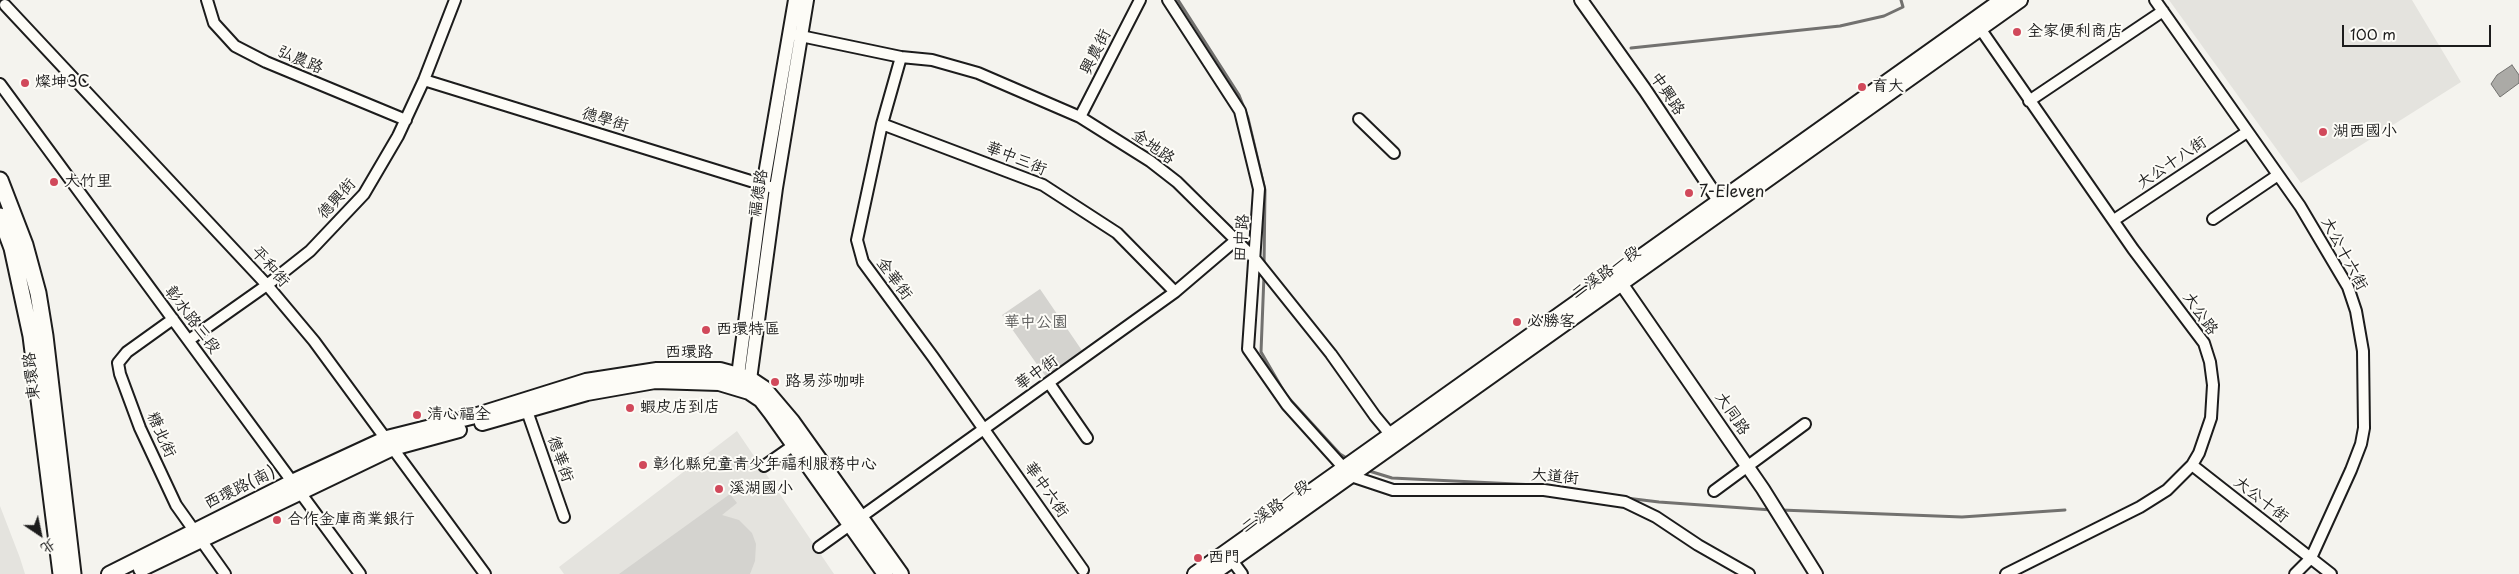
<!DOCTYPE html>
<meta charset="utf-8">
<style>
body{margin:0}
#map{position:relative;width:2519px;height:574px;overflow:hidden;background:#f4f3ee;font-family:"Playpen Sans","LXGW WenKai TC",sans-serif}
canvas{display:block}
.north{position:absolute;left:15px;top:509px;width:50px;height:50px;-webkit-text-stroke:4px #fdfcf7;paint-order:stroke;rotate:146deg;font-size:14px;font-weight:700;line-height:20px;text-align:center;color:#1c1c1c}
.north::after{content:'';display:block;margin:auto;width:18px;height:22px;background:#1c1c1c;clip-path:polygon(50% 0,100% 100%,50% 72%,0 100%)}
.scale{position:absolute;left:2342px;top:25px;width:149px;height:22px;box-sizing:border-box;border:2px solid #1c1c1c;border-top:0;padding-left:6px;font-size:15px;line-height:18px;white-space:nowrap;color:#1c1c1c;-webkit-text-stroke:4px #fdfcf7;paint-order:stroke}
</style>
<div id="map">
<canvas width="2519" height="574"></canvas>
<div class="north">北</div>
<div class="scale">100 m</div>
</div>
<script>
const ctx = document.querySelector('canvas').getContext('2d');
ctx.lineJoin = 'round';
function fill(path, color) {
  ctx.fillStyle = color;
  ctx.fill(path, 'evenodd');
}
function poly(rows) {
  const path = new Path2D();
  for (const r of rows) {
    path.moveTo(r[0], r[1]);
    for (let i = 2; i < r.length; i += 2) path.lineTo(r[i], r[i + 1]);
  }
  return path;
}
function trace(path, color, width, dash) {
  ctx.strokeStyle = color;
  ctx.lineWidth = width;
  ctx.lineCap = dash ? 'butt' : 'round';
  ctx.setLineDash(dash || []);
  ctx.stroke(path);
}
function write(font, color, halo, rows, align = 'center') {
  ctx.font = font + ' "Playpen Sans","LXGW WenKai TC",sans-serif';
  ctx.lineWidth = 4;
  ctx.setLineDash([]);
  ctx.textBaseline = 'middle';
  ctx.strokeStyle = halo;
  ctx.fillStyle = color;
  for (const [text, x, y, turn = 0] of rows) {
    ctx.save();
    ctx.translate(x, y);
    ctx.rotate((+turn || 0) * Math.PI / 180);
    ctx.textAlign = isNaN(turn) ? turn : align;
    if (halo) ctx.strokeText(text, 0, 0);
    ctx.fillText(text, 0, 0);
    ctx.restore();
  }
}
fill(poly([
 [2169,0,2412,0,2461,82,2301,183],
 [737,431,834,574,564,574,559,567],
 [0,506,20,558,25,574,0,574]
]), '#e4e3de');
fill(poly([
 [1040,289,1083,352,1046,377,1002,315],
 [730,494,737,503,722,515,739,520,752,533,756,544,755,561,750,574,619,574]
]), '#d4d3cf');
const water = poly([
 [2512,65,2519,75,2519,83,2500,97,2491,84,2497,75,2512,65]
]);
fill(water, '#abaaa6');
trace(water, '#72716f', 1);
trace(poly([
 [1178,0,1239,95,1248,118,1265,190,1264,266],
 [1631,48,1840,26,1884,16,1903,7,1901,0],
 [1264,275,1261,352,1286,395,1340,454,1350,460],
 [1366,470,1392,478,1536,485],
 [1626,498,1659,502,1772,510],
 [1781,510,1962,517,2065,510]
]), '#72716f', 3);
const minor = poly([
 [207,0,214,23,235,46,266,62,406,120],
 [1168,0,1240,111,1259,189,1248,349,1287,405,1351,476,1393,490,1544,490,1625,502,1656,517,1698,545,1749,574],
 [2155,0,2300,206,2348,287,2356,311,2363,351,2364,428,2361,444,2351,470,2311,558,2295,574],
 [5,5,267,285,314,341,485,574],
 [1977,24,2133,249,2204,343,2210,362,2213,385,2211,418,2199,453,2192,465,2167,490,2140,507,2006,574],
 [796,35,901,57,932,60,978,73,1080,117,1150,161,1177,182,1255,259,1331,354,1375,416,1395,440],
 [901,57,882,124,1043,185,1117,233,1175,292],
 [424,80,770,187],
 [0,84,360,574],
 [2029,101,2163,11],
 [1080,117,1140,0],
 [1359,119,1394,153],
 [882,124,857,240,863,262,933,357,1083,570],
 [2213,219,2278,175],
 [2114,220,2247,132],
 [173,319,127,352,118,363,120,374,140,428,176,505,225,574],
 [189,340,267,285,310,251,364,194,398,136,424,80,455,0],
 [1049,383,1087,438],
 [527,411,564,517],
 [2192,465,2331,574],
 [764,466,794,445],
 [1714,491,1805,424],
 [819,547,1175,292,1236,240],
 [1228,555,1242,574]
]);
const tertiary = poly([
 [1581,0,1645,90,1724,208],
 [1616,276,1763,489,1816,574],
 [737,383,763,186,795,0],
 [749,387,776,188,807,0]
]);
const secondary = poly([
 [482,423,587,393,655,381,719,383,749,392,761,400,771,413,885,574],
 [141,569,393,448,459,430],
 [109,574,294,481,387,438,471,417,586,381,657,370,720,370,749,378,764,388,792,421,901,574],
 [1195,574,2002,0],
 [1212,574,2020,0]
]);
const primary = poly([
 [0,180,25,245,38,293,45,336,73,574],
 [0,216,12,248,31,336,61,574]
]);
trace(minor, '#1c1c1c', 14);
trace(tertiary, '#1c1c1c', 16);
trace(secondary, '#1c1c1c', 18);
trace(primary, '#1c1c1c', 19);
trace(minor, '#fdfcf7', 10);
trace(tertiary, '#fdfcf7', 12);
trace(secondary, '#fdfcf7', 14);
trace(primary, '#fdfcf7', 15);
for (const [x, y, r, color] of [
 [2017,32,5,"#d1495b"],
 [25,83,5,"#d1495b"],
 [1862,87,5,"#d1495b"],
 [2323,132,5,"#d1495b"],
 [54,182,5,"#d1495b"],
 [1689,193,5,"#d1495b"],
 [1517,322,5,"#d1495b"],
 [706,330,5,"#d1495b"],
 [775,382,5,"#d1495b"],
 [630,408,5,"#d1495b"],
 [417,415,5,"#d1495b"],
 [643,465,5,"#d1495b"],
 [719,489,5,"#d1495b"],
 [277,520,5,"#d1495b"],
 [1198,558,5,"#d1495b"]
]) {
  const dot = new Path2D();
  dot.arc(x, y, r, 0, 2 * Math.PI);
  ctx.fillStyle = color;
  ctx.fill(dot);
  trace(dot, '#fdfcf7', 2);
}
write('16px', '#1c1c1c', '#fdfcf7', [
 ["全家便利商店",2027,32],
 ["燦坤3C",35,83],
 ["育大",1872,87],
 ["湖西國小",2333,132],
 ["大竹里",64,182],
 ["7-Eleven",1699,193],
 ["必勝客",1527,322],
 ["西環特區",716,330],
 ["路易莎咖啡",785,382],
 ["蝦皮店到店",640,408],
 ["清心福全",427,415],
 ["彰化縣兒童青少年福利服務中心",653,465],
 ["溪湖國小",729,489],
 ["合作金庫商業銀行",287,520],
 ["西門",1208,558]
], 'left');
write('16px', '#1c1c1c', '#fdfcf7', [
 ["興農街",1096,52,-63],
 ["弘農路",300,60,23],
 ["中興路",1667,94,56],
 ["德學街",605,120,17],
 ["金地路",1153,147,35],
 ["華中三街",1016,159,22],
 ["大公十八街",2172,163,-34],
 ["福德路",759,193,-81],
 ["德興街",337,199,-48],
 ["田中路",1242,238,-86],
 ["大公十六街",2344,254,62],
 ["平和街",270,267,48],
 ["二溪路一段",1606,273,-35],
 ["金華街",894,279,54],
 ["大公路",2200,314,55],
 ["彰水路三段",192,320,53],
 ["西環路",689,353],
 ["華中街",1037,373,-35],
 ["東環路",32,376,-96],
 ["大同路",1732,414,56],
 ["糖北街",161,435,66],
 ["德華街",560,459,71],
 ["大道街",1555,477,5],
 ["西環路(南)",240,488,-26],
 ["華中六街",1046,490,55],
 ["大公十街",2261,500,38],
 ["二溪路一段",1276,507,-35]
]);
write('16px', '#5c5c5b', '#fdfcf7', [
 ["華中公園",1036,323]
]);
</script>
